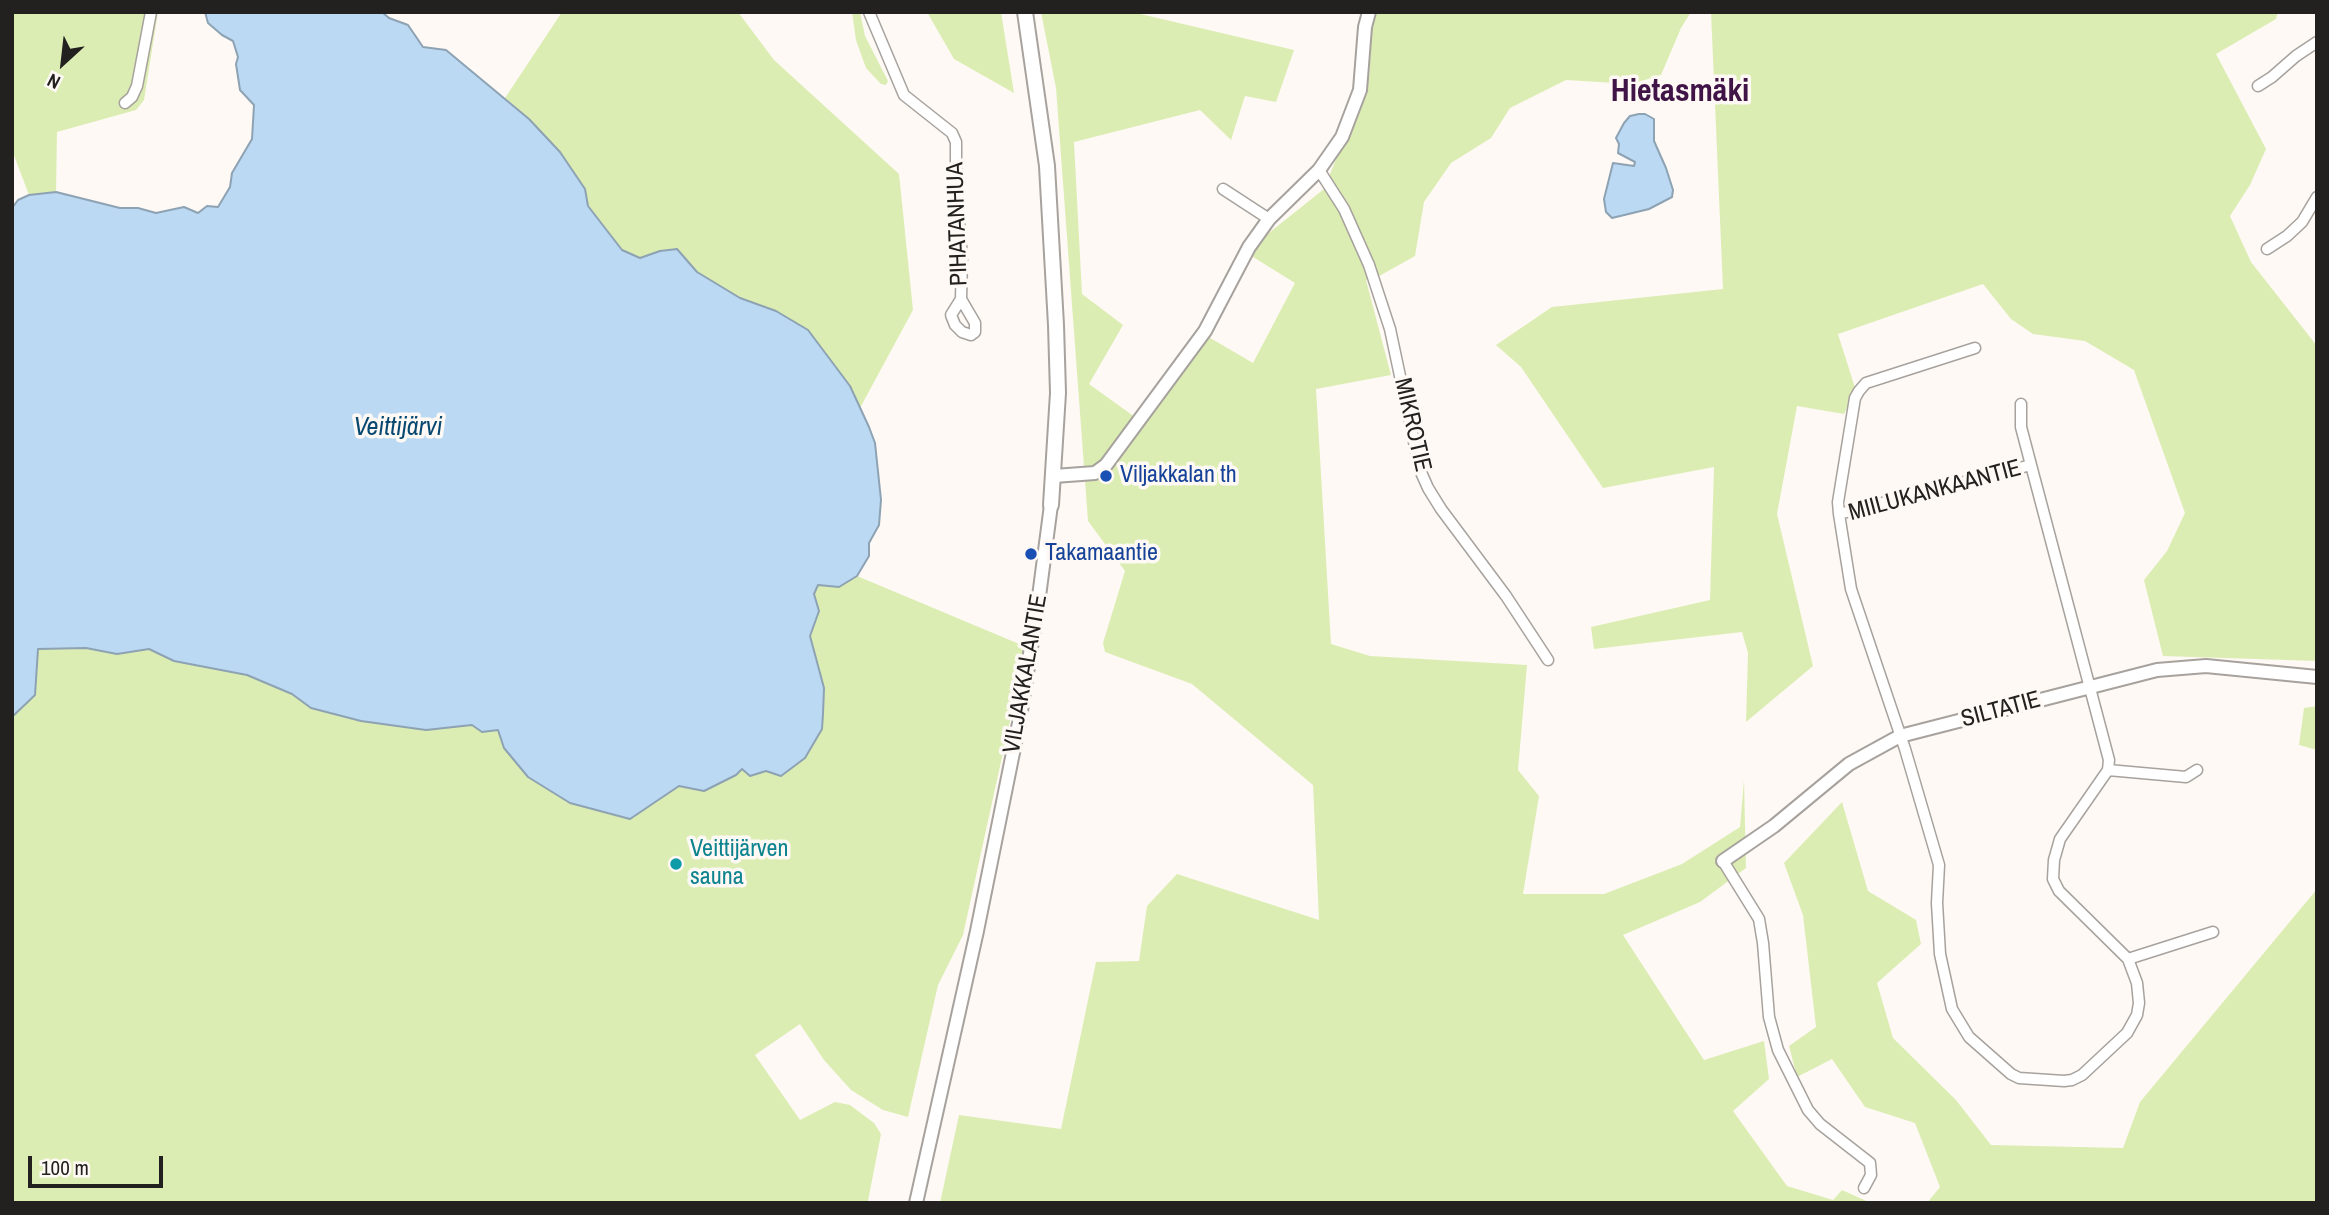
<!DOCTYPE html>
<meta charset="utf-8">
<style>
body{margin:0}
#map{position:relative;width:2329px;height:1215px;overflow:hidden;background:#fef9f4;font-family:"Archivo Narrow",sans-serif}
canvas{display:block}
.frame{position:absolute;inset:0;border:14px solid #23211f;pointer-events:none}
.north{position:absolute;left:28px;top:28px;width:70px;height:70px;-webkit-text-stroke:5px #fef9f4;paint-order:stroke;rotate:207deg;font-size:19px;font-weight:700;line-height:28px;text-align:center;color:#23211f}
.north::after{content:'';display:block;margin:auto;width:24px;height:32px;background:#23211f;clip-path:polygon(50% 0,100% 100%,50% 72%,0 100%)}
.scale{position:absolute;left:28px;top:1156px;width:135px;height:32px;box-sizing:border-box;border:4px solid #23211f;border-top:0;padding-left:9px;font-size:21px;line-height:24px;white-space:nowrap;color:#23211f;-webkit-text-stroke:5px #fef9f4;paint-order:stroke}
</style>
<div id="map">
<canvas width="2329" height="1215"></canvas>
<div class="frame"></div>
<div class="north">N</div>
<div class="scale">100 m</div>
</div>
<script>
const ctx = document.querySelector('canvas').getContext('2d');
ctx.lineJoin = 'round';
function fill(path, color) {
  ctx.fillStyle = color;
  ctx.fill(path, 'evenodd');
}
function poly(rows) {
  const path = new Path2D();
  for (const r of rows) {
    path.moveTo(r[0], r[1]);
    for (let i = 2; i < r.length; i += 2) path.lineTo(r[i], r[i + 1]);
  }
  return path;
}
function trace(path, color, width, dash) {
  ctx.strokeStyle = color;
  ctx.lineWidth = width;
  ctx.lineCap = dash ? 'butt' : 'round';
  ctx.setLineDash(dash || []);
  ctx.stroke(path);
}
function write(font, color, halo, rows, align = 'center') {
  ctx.font = font + ' "Archivo Narrow",sans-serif';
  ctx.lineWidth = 7;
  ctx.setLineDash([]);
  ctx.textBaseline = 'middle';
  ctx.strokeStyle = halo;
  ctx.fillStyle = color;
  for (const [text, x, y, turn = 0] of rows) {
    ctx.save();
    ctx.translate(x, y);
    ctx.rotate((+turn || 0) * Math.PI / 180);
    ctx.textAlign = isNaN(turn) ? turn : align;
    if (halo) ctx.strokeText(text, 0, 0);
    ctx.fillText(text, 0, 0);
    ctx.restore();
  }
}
fill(poly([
 [12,12,158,12,144,100,136,110,57,132,56,192,29,195,12,150],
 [562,12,738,12,774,60,899,174,913,310,860,408,850,386,808,330,776,311,740,298,697,272,677,249,660,251,640,258,622,250,588,205,585,189,560,152,529,119,505,98],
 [852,12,860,12,865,36,888,81,886,85,881,84,866,68,856,40],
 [927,12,1001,12,1014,93,954,59],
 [1041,12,1132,12,1294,50,1276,102,1245,96,1231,140,1200,110,1074,142,1082,294,1123,325,1089,384,1139,420,1200,332,1253,363,1295,283,1245,252,1324,189,1369,77,1373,12,1691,12,1681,28,1661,75,1632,84,1566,80,1510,108,1491,138,1451,163,1424,202,1415,256,1381,275,1366,280,1391,375,1316,389,1331,644,1370,656,1527,665,1518,770,1539,796,1523,894,1604,894,1682,864,1740,827,1744,780,1746,868,1700,902,1623,935,1704,1060,1764,1041,1769,1079,1733,1111,1787,1186,1833,1200,1842,1190,1871,1203,940,1203,959,1115,1061,1129,1096,962,1139,961,1147,906,1177,874,1319,920,1313,785,1192,684,1105,652,1103,643,1125,571,1088,521,1056,88],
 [1711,12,2278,12,2276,19,2216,54,2266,149,2250,185,2230,216,2251,262,2317,346,2317,661,2163,656,2144,580,2167,551,2185,513,2134,370,2085,341,2033,334,2011,319,1983,284,1838,334,1856,391,1844,414,1797,406,1777,514,1813,666,1746,722,1748,653,1742,632,1594,649,1591,627,1710,600,1714,467,1603,488,1521,367,1496,345,1552,307,1723,289],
 [857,576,1024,646,1013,707,963,935,938,985,908,1117,883,1110,851,1090,824,1060,800,1024,755,1055,800,1120,835,1102,850,1105,874,1123,881,1134,868,1201,12,1203,12,717,35,695,38,649,86,648,117,654,149,649,175,661,247,675,292,694,311,708,426,730,472,725,482,732,498,729,504,748,630,819,679,786,704,791,742,769,750,776,766,771,822,729,824,688,810,636,819,611,814,594,818,585,839,587],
 [2317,706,2317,750,2299,745,2304,708],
 [1842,802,1868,891,1916,920,1921,944,1877,983,1893,1038,1956,1100,1991,1145,2123,1148,2140,1102,2317,889,2317,1203,1927,1203,1940,1187,1915,1123,1865,1107,1832,1059,1797,1077,1789,1046,1816,1027,1803,915,1784,863]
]), '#dcedb3');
const water = poly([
 [205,12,382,12,389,18,408,25,423,47,446,50,529,119,560,152,585,189,588,206,622,250,640,258,660,251,677,249,697,272,740,298,776,311,808,330,850,386,869,427,875,443,881,500,879,525,869,543,869,556,857,576,839,587,818,585,814,594,819,611,810,636,824,688,823,714,822,729,805,758,781,776,766,771,750,776,742,769,736,775,704,791,679,786,630,819,570,803,528,777,504,748,498,730,482,732,472,725,426,730,361,721,311,708,292,694,247,675,174,661,149,649,117,654,86,648,38,649,35,695,12,717,12,208,18,200,29,195,56,192,120,208,138,208,156,213,184,207,198,213,207,206,218,207,230,187,232,173,252,139,254,105,240,90,236,64,238,57,233,41,222,35,208,23,205,12],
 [1639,114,1645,114,1654,119,1654,141,1666,168,1673,190,1672,197,1649,209,1612,218,1606,212,1604,199,1613,163,1634,166,1635,162,1618,153,1619,144,1616,138,1624,123,1630,116,1639,114]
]);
fill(water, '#bbd9f3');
trace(water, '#8da2b3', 2);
const minor = poly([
 [869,12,904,95,952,133,956,142,956,186,962,258,961,299,975,323,975,332,971,335,962,332,955,325,951,315,961,299],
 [2258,86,2272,77,2296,56,2317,42],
 [125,103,132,97,137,86,151,12],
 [1319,170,1344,209,1369,265,1390,329,1420,470,1428,488,1441,509,1506,596,1548,660],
 [1223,189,1269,219],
 [2267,249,2287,236,2302,222,2317,197],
 [2021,404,2021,427,2031,465],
 [2031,465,2109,760,2108,770,2060,839,2054,860,2053,879,2059,891,2128,959,2137,983,2139,1003,2137,1015,2127,1033,2082,1075,2072,1080,2064,1081,2019,1078,2011,1074,1969,1037,1952,1009,1940,954,1937,903,1939,865,1905,749,1851,589,1839,514,2031,465],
 [1839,514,1838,502,1855,398,1859,391,1866,383,1975,348],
 [2108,770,2186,777,2197,770],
 [1723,861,1759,919,1763,943,1769,1017,1778,1050,1808,1110,1820,1124,1870,1163,1871,1175,1864,1188],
 [2128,959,2213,932]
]);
const tertiary = poly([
 [1054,476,1095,473,1106,465,1205,331,1249,247,1269,219,1319,170,1342,137,1360,90,1365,27,1369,12],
 [1723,861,1774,826,1849,764,1900,736,2157,670,2206,666,2317,677],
 [916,1203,977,931,1019,723,1038,604,1051,505]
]);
const secondary = poly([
 [1025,12,1047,166,1056,325,1058,393,1051,505]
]);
trace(minor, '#a7a29d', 13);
trace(tertiary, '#a7a29d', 16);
trace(secondary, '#a7a29d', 18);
trace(minor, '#fff', 10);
trace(tertiary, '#fff', 12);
trace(secondary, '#fff', 14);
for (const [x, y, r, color] of [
 [1106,476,7,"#1a4fb4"],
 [1031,554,7,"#1a4fb4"],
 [676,864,7,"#0f9aa8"]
]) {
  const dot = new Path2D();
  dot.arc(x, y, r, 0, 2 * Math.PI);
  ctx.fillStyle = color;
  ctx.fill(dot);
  trace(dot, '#fef9f4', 2.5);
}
write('24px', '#23211f', '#fef9f4', [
 ["PIHATANHUA",958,224,-92],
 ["MIKROTIE",1412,425,77],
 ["MIILUKANKAANTIE",1935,491,-15],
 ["VILJAKKALANTIE",1026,674,-80],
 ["SILTATIE",2001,710,-15]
]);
write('24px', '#164399', '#fef9f4', [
 ["Viljakkalan th",1120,476],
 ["Takamaantie",1045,554]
], 'left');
write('24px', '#0d838f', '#fef9f4', [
 ["Veittijärven",690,850],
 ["sauna",690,878]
], 'left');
write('italic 26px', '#094871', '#fef9f4', [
 ["Veittijärvi",398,428]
]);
write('bold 32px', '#401447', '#fef9f4', [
 ["Hietasmäki",1680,92]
]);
</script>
